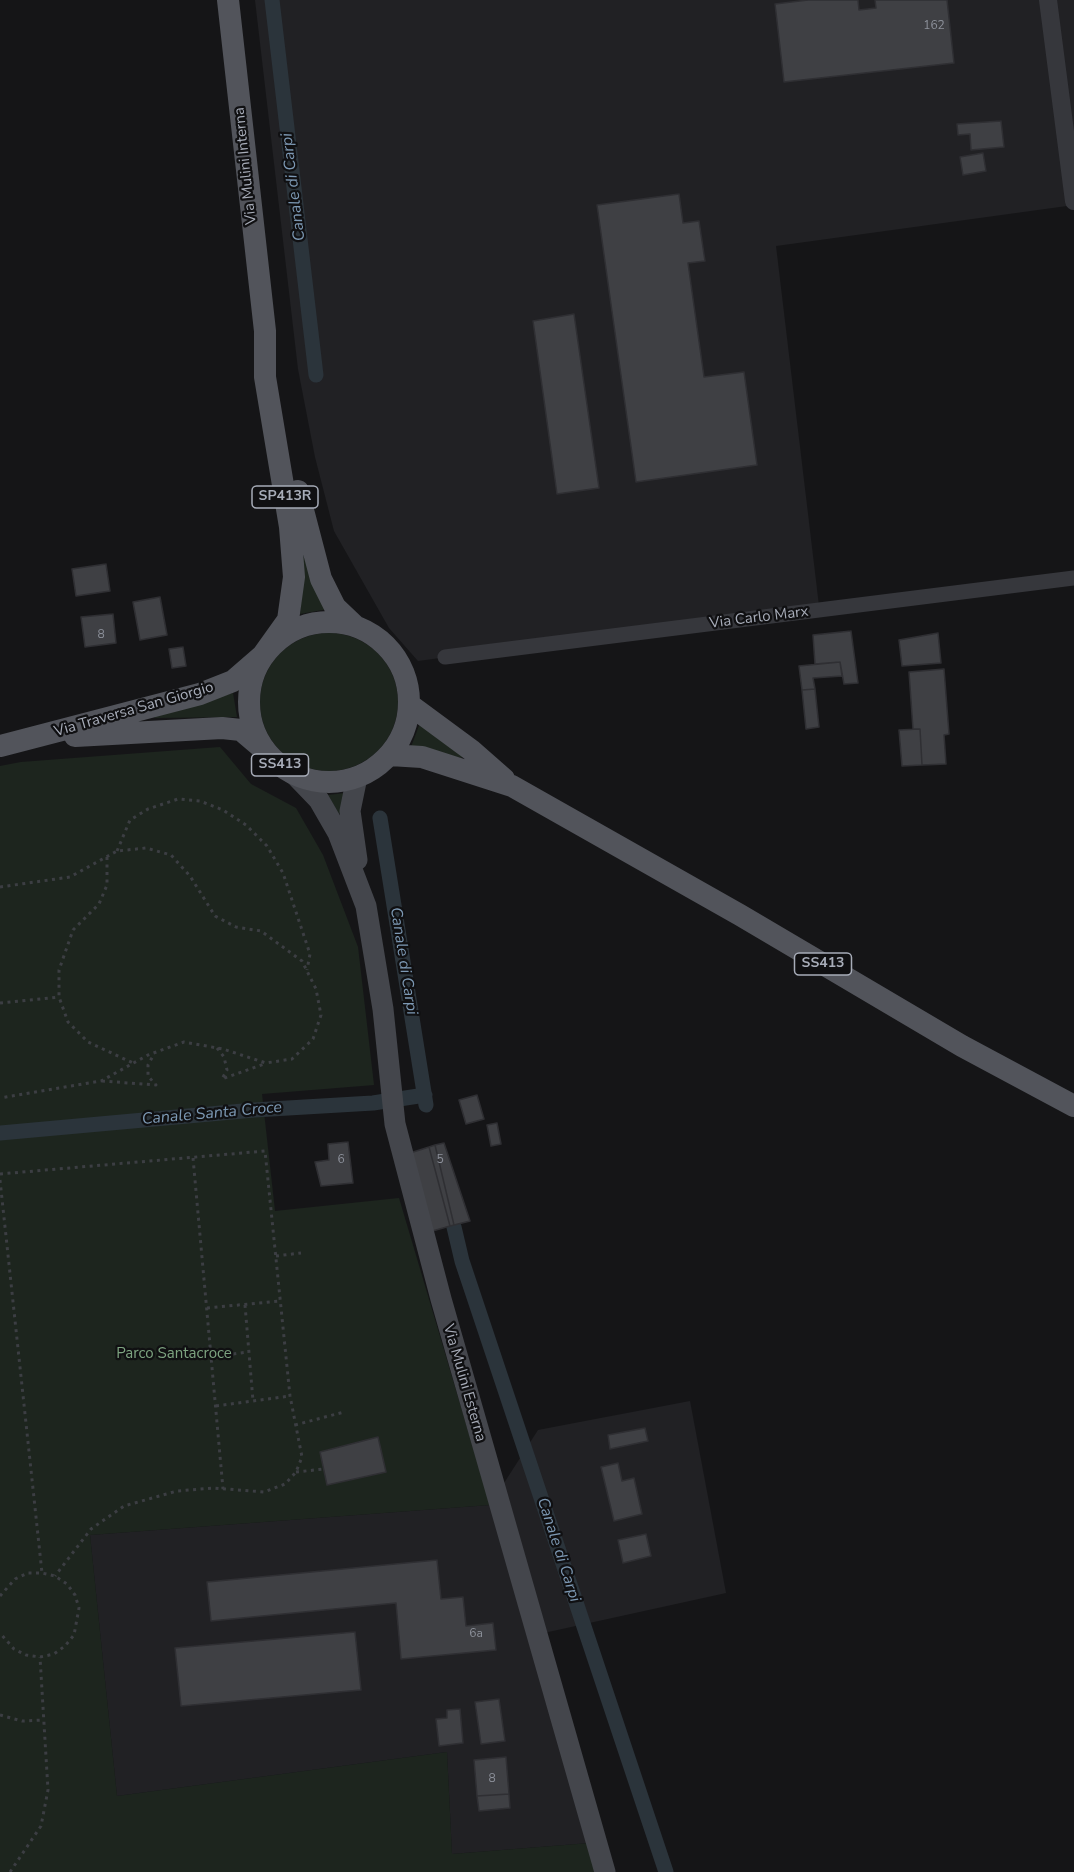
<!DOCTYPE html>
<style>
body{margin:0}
canvas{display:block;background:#151517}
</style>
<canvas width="1074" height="1872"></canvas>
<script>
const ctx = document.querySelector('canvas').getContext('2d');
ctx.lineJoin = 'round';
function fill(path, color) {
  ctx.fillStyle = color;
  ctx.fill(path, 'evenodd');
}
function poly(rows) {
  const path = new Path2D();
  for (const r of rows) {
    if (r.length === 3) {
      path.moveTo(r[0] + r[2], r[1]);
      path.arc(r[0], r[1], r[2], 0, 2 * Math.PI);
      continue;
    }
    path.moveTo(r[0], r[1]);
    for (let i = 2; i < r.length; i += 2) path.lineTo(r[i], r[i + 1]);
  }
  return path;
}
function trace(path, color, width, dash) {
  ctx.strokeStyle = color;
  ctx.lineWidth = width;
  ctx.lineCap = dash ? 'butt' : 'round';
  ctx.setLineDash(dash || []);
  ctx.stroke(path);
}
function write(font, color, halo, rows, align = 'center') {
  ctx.font = font + ' "Nunito Sans",sans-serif';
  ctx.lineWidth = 4.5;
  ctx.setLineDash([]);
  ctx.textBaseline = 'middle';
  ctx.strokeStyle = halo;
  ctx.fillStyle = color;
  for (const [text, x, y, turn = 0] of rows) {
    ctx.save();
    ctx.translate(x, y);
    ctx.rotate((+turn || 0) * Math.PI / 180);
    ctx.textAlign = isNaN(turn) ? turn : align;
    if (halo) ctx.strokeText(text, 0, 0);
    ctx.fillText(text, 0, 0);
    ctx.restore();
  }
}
fill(poly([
 [255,0,1074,0,1074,205,776,246,819,606,418,661,389,628,334,531,315,457,298,369],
 [690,1401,726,1593,530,1636,590,1843,452,1854,447,1752,117,1796,90,1535,490,1505,538,1430]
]), '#212124');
fill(poly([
 [301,550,328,609,300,614,303,581],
 [329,702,69],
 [233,693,237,717,155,718,154,715],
 [420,723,464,755,461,758,411,747],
 [220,747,251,784,296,808,323,855,358,947,374,1085,262,1094,275,1211,399,1198,490,1505,90,1535,117,1796,447,1752,452,1854,590,1843,598,1872,0,1872,0,766,21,762],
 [345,793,341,812,339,814,328,795]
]), '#1d251e');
trace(poly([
 [272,0,316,375],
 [380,818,426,1105],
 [0,1133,254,1110,373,1103,425,1095],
 [454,1227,462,1261,666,1872]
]), '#2b343b', 15);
const building = poly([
 [808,0,858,0,859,10,876,8,875,0,947,0,954,63,784,82,775,4,808,0],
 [1001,121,1004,147,971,150,970,134,958,135,957,124,1001,121],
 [983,153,986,171,963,175,960,157,983,153],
 [679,194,683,223,699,221,705,261,688,263,704,377,744,372,757,465,636,482,597,205,679,194],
 [574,314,599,488,557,494,533,321,574,314],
 [106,564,110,591,76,596,72,569,106,564],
 [160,597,167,635,140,640,133,602,160,597],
 [113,614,116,643,85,647,81,617,113,614],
 [851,631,858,683,844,684,840,662,815,664,813,635,851,631],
 [938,633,941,663,902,666,899,640,938,633],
 [183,647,186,666,172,668,169,649,183,647],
 [840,662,842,676,813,678,815,689,802,690,799,666,840,662],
 [944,669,949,734,944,735,946,764,922,765,920,729,913,729,909,672,944,669],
 [815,689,819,727,806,729,802,690,815,689],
 [920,729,922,765,902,766,899,730,920,729],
 [477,1095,484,1119,466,1124,459,1100,477,1095],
 [497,1123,501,1144,491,1146,487,1125,497,1123],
 [348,1142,353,1183,321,1186,315,1162,329,1160,328,1144,348,1142],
 [444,1143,470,1221,454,1225,435,1145,444,1143],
 [435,1145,454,1225,450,1226,429,1147,435,1145],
 [429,1147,450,1226,429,1232,407,1154,429,1147],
 [645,1428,648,1441,610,1449,608,1435,645,1428],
 [378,1437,386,1472,327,1485,320,1452,378,1437],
 [618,1463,622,1481,634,1478,642,1514,614,1521,601,1467,618,1463],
 [646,1534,651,1556,623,1563,618,1540,646,1534],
 [437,1560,441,1599,463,1597,466,1626,493,1623,496,1650,401,1659,396,1603,211,1621,207,1582,437,1560],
 [355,1632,361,1690,181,1706,175,1648,355,1632],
 [499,1699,505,1741,481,1744,475,1702,499,1699],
 [460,1709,463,1743,439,1746,436,1719,447,1718,447,1710,460,1709],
 [506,1757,509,1794,477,1796,474,1760,506,1757],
 [509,1794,510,1808,479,1811,477,1796,509,1794]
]);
fill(building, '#3f4044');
trace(building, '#2f2f33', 1.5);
trace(poly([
 [117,851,130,820,148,809,178,799,200,801,223,810,246,825,267,846,283,873,310,954,307,970],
 [107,857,107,885,99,904,73,930,59,970,59,997,68,1022,88,1042,133,1063],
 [0,887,70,877,117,851,146,848,171,855,190,876,215,916,236,927,261,931,302,961,316,989,321,1015,313,1039,292,1059,266,1063,223,1049,184,1042,148,1055,101,1081,0,1098],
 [0,1003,59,997],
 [217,1048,224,1057,227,1070,222,1079,264,1064],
 [102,1081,156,1085,148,1076,148,1065,154,1054],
 [193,1158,223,1489],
 [0,1174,265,1151,290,1396,302,1457,296,1472,285,1484,264,1492,213,1488,177,1491,124,1506,91,1529,55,1576],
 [0,1180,42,1573],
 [276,1256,301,1253],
 [245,1305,253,1401],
 [207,1308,280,1301],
 [211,1357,248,1352],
 [216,1406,290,1396],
 [295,1425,344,1412],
 [296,1472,324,1469],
 [0,1596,15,1579,28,1573,42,1573,55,1576,67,1584,75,1595,79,1608,74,1635,65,1646,54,1654,40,1657,26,1655,14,1649,0,1633],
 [0,1715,22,1721,44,1720],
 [10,1872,41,1826,48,1790,40,1657]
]), '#3c3e43', 3, [3, 4.5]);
trace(poly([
 [445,657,1074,578]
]), '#36373c', 15);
trace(poly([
 [1048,0,1074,201]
]), '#36373c', 18);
trace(poly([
 [295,775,319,800,338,833,366,906,383,1009,395,1124,441,1299,605,1872],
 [357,860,350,811,357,777]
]), '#44464c', 21);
trace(poly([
 [298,491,321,579,335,607,355,626],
 [329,702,80],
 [410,705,471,750,504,779],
 [75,736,222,728,241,730,261,747],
 [0,746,200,694,233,681,263,655,288,620,294,577,290,527,265,377,265,331,228,0],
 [390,755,422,757,512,786,740,915,962,1046,1074,1106]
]), '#52545b', 22);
write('12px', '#8d919b', null, [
 ["162",934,26],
 ["8",101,635],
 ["6",341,1160],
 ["5",440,1160],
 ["6a",476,1634],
 ["8",492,1779]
]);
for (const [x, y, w] of [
 [285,497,66],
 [280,765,57],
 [823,964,57]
]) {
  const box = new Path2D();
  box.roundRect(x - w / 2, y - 11, w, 22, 4.5);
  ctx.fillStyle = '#101012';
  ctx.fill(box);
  trace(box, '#a7acb8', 1.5);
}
write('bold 14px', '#a7acb8', null, [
 ["SP413R",285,497],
 ["SS413",280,765],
 ["SS413",823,964]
]);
write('15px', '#a7acb8', '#101012', [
 ["Via Mulini Interna",246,166,-96],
 ["Via Carlo Marx",759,618,-7],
 ["Via Traversa San Giorgio",134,710,-16],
 ["Via Mulini Esterna",464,1383,74]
]);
write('15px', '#7da380', '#101012', [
 ["Parco Santacroce",174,1354]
]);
write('italic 16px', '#7d99b4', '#101012', [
 ["Canale di Carpi",294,187,-97],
 ["Canale di Carpi",403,961,81],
 ["Canale Santa Croce",212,1114,-5],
 ["Canale di Carpi",558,1550,72]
]);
</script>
